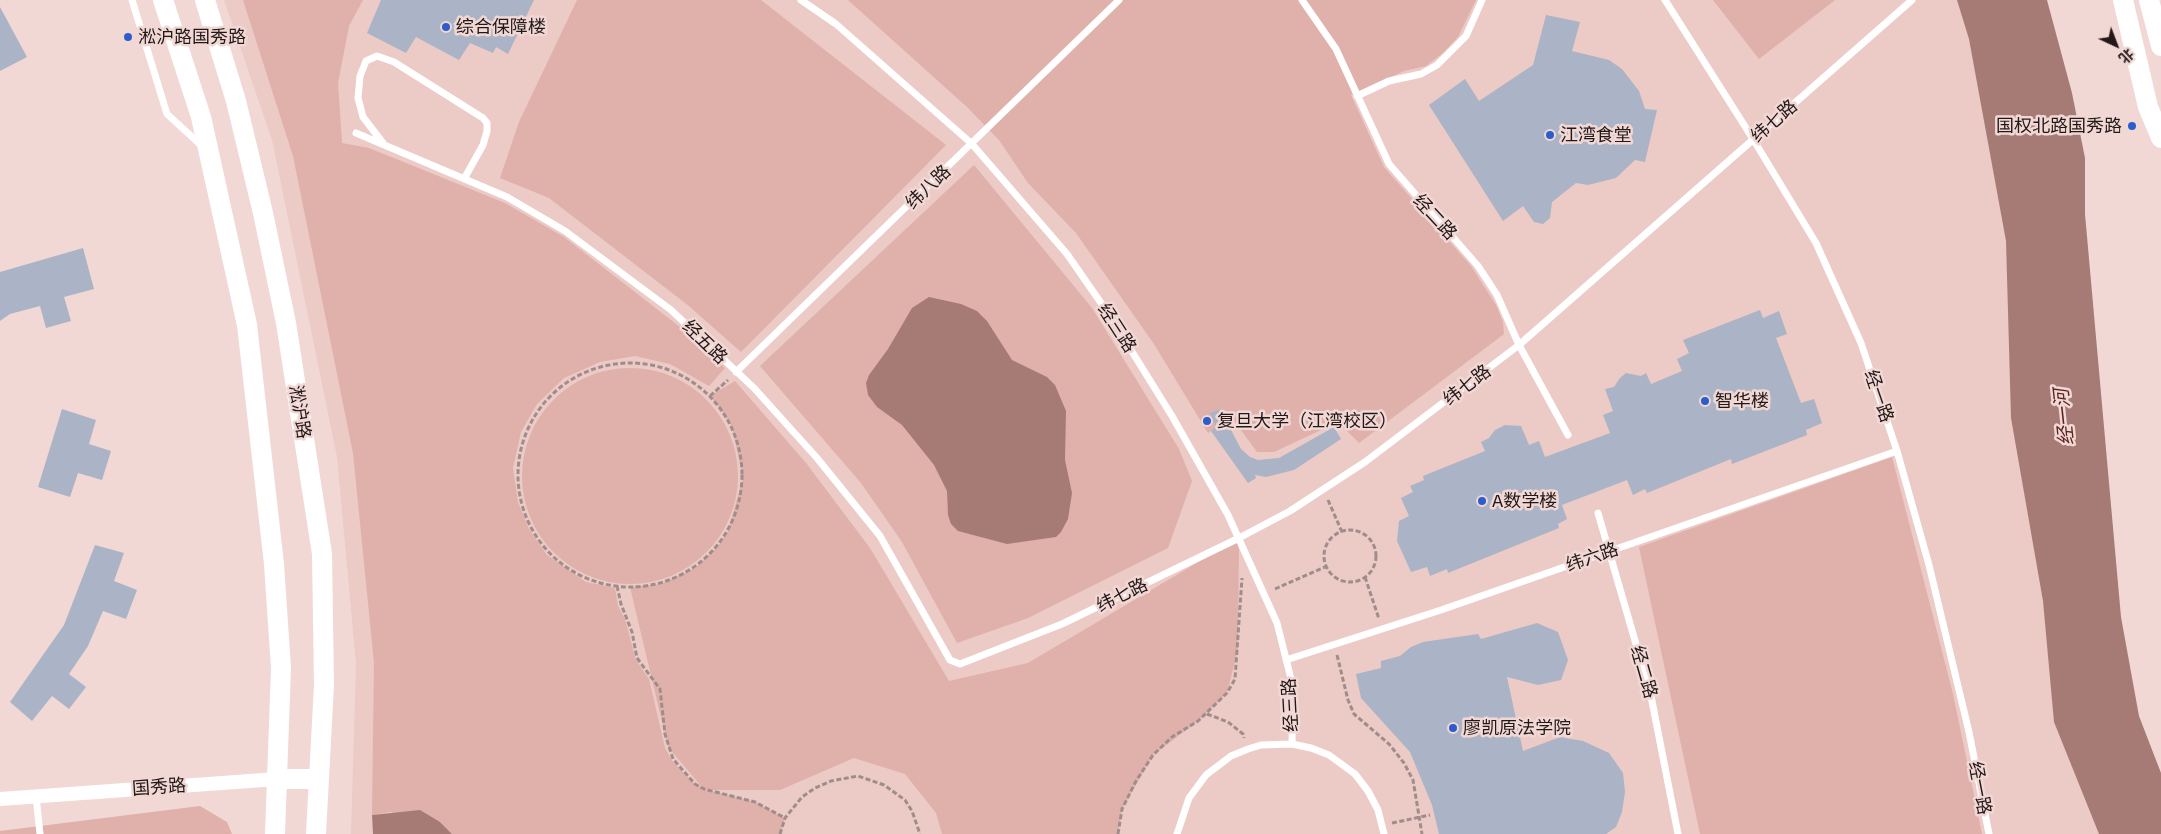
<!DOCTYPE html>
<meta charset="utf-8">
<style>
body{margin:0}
#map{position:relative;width:2161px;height:834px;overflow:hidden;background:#f1d8d5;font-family:"Exo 2","Noto Sans SC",sans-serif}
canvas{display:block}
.north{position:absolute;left:2091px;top:20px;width:50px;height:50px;-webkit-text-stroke:4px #f1d8d5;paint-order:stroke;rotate:137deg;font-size:14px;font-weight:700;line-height:20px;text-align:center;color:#211817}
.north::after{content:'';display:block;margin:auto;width:18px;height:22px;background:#211817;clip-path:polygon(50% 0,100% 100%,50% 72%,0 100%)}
</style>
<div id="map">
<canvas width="2161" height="834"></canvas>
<div class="north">北</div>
</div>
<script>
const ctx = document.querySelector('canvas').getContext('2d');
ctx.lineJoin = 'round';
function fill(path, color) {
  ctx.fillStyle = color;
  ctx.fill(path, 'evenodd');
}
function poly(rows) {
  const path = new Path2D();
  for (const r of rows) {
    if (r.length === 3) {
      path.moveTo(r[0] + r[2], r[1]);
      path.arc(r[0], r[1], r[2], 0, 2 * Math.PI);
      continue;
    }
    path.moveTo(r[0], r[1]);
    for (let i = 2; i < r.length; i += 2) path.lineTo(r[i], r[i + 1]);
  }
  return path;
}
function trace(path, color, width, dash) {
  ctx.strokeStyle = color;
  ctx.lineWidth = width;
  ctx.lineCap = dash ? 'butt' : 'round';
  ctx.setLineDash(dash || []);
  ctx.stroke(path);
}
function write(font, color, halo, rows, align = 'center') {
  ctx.font = font + ' "Exo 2","Noto Sans SC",sans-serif';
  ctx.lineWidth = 5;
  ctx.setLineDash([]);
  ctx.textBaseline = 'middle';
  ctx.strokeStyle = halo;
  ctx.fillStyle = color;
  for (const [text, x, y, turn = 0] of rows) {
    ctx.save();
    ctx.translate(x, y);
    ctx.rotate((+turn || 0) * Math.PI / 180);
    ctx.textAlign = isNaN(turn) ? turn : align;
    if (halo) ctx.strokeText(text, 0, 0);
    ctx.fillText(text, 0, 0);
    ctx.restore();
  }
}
fill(poly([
 [224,0,2013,0,2156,834,351,834,356,663,337,457,272,140]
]), '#eccac5');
fill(poly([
 [243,0,363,0,349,26,338,83,342,143,369,148,505,203,564,237,680,327,725,368,709,386,670,364,635,356,600,362,564,378,537,404,521,432,513,468,518,502,529,529,547,555,586,582,615,588,618,606,625,619,636,660,649,679,665,748,673,762,695,784,701,786,668,747,630,587,661,584,695,568,718,546,728,531,743,478,732,427,722,411,710,396,735,381,806,463,870,548,949,681,1028,663,1239,538,1238,649,1227,693,1198,721,1153,755,1122,809,1118,834,942,834,936,813,905,774,854,758,780,790,708,790,755,802,785,818,780,834,452,834,440,822,390,812,372,815,374,663,353,453,293,156],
 [577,0,761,0,946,145,741,352,689,306,549,198,500,178,519,122],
 [848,0,1476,0,1458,37,1443,53,1426,66,1404,71,1351,95,1384,167,1471,266,1496,305,1503,322,1504,334,1359,443,1338,422,1274,452,1257,452,1232,418,1208,433,1154,344,1076,233,1028,183,999,140,967,107],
 [1713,0,1835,0,1759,59],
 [974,165,1092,308,1179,449,1192,481,1168,548,1028,618,957,643,902,542,861,483,760,366],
 [630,476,108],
 [1892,457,1953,694,1982,834,1700,834,1639,547],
 [200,806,227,822,232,834,0,834,0,831]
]), '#dfb1aa');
fill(poly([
 [1957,0,2047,0,2072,93,2085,158,2085,214,2121,617,2139,716,2161,773,2161,834,2099,834,2054,722,2043,601,2011,418,2006,241,1969,39],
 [929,297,961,304,977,311,987,321,1012,360,1047,377,1055,385,1066,411,1065,460,1072,493,1068,519,1061,532,1056,537,1007,544,958,531,951,524,948,515,947,491,934,465,902,425,877,407,868,395,866,383,869,375,888,349,912,308],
 [420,810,440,822,452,834,373,834,372,815]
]), '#a77b75');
fill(poly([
 [381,0,534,0,508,54,496,47,493,53,470,43,459,60,416,37,406,53,367,33],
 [0,7,27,57,0,71],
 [1546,15,1580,22,1572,51,1609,60,1622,69,1639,91,1645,109,1657,110,1645,162,1635,160,1616,178,1588,185,1576,183,1552,202,1550,218,1543,224,1534,222,1523,206,1503,221,1429,105,1465,79,1479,101,1533,65],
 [83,248,94,289,64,297,71,321,46,328,40,306,10,314,0,321,0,272],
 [1760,310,1763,318,1779,311,1787,334,1776,338,1801,403,1814,399,1822,423,1806,430,1807,435,1732,464,1731,459,1647,493,1645,489,1633,495,1627,480,1562,505,1567,519,1558,524,1559,528,1448,573,1447,569,1430,576,1427,567,1411,572,1397,541,1399,521,1409,516,1401,498,1413,492,1410,486,1424,480,1423,476,1485,451,1481,442,1489,438,1495,430,1505,425,1521,426,1529,445,1539,441,1545,457,1610,433,1603,415,1613,411,1605,389,1614,387,1620,378,1626,373,1641,376,1646,373,1651,384,1682,371,1677,359,1689,353,1683,340],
 [62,409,96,420,89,444,111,451,102,480,78,473,70,497,38,487],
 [1220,409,1241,449,1250,457,1258,460,1279,458,1334,427,1341,439,1294,470,1266,477,1255,475,1256,478,1248,483,1211,431,1216,427,1210,413],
 [95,545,124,553,114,581,137,590,126,619,103,611,88,646,69,674,86,687,69,709,52,696,32,721,10,702,64,625],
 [1537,623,1558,632,1568,660,1561,680,1538,685,1507,677,1523,751,1560,737,1583,741,1609,753,1623,773,1625,792,1622,812,1616,827,1606,834,1439,834,1432,805,1410,752,1361,698,1356,674,1381,668,1381,661,1400,656,1411,647,1423,642,1478,634,1481,639]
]), '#aab4c6');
trace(poly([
 [630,475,112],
 [710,396,728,380],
 [1328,500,1342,532],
 [1350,556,26],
 [1365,577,1379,619],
 [617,586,621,604,632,632,637,658,660,689,665,734,673,759,695,784,704,789,755,802,785,818],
 [1275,589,1327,566],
 [1337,655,1348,700,1354,714,1389,744,1404,763,1413,780,1422,834],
 [1207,714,1228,722,1243,734,1244,738],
 [1392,823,1430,815],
 [780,834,785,818,802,797,815,788,831,781,858,776,884,785,905,800,912,811,920,834],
 [1118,834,1122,809,1136,781,1153,755,1172,737,1198,721,1227,693,1235,679,1242,578]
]), '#a08d8b', 3, [5, 2.5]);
trace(poly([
 [132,0,167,114,202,146],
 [801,0,836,24,972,144,1067,254,1108,313,1172,416,1228,515,1277,623,1293,687,1292,744],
 [1302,0,1336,49,1389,164,1478,266,1497,295,1519,345,1568,435],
 [1665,0,1753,139,1816,243,1861,343,1897,451,1929,565,1969,732,1989,834],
 [1357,96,1389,81,1421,74,1437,65,1466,36,1482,0],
 [356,133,507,197,565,231,671,310,754,388,817,458,880,536,950,660,960,664,1062,624,1239,538,1290,511,1365,462,1519,345,1912,0],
 [383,143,363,117,358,98,360,76,366,61,377,56,394,62,483,118,487,123,487,131,483,145,464,179],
 [736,372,1119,0],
 [1598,513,1651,696,1678,834],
 [1286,660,1441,610,1897,451],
 [36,796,40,834],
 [1177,834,1189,798,1206,775,1231,756,1248,749,1261,745,1292,744,1311,748,1329,755,1355,774,1368,791,1378,810,1384,834]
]), '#fff', 7);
trace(poly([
 [0,799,277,779]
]), '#fff', 14);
trace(poly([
 [163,0,201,117,247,325,274,564,281,668,275,834],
 [205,0,236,101,263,213,286,323,322,554,324,685,316,834],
 [2123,0,2148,107,2161,138],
 [2149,0,2161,46],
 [277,779,318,779]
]), '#fff', 20);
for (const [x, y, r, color] of [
 [446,27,5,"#2b5ecc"],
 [128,37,5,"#2b5ecc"],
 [2132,126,5,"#2b5ecc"],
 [1550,135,5,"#2b5ecc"],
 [1705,401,5,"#2b5ecc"],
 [1207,421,5,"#2b5ecc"],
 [1482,501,5,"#2b5ecc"],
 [1453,728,5,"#2b5ecc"]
]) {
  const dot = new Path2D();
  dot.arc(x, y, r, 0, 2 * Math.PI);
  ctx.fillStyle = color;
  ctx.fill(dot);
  trace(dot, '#f1d8d5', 2);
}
write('18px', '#211817', '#f1d8d5', [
 ["综合保障楼",456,27],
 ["淞沪路国秀路",138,37],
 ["国权北路国秀路",2122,126,"right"],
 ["江湾食堂",1560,135],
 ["智华楼",1715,401],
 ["复旦大学（江湾校区）",1217,421],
 ["A数学楼",1492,501],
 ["廖凯原法学院",1463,728]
], 'left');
write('18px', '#211817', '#f1d8d5', [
 ["纬七路",1774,121,-41],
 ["纬八路",928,187,-44],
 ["经二路",1435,217,47],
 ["经三路",1117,328,57],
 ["经五路",705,342,44],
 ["纬七路",1467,385,-37],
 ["经一路",1879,396,71],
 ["淞沪路",300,412,81],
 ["纬六路",1592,557,-19],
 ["纬七路",1122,595,-26],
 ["经二路",1644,672,74],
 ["经三路",1290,705,-93],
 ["国秀路",159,787,-4],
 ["经一路",1980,788,79]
]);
write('italic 19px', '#5c221d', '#f1d8d5', [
 ["经一河",2064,417,-96]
]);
</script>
